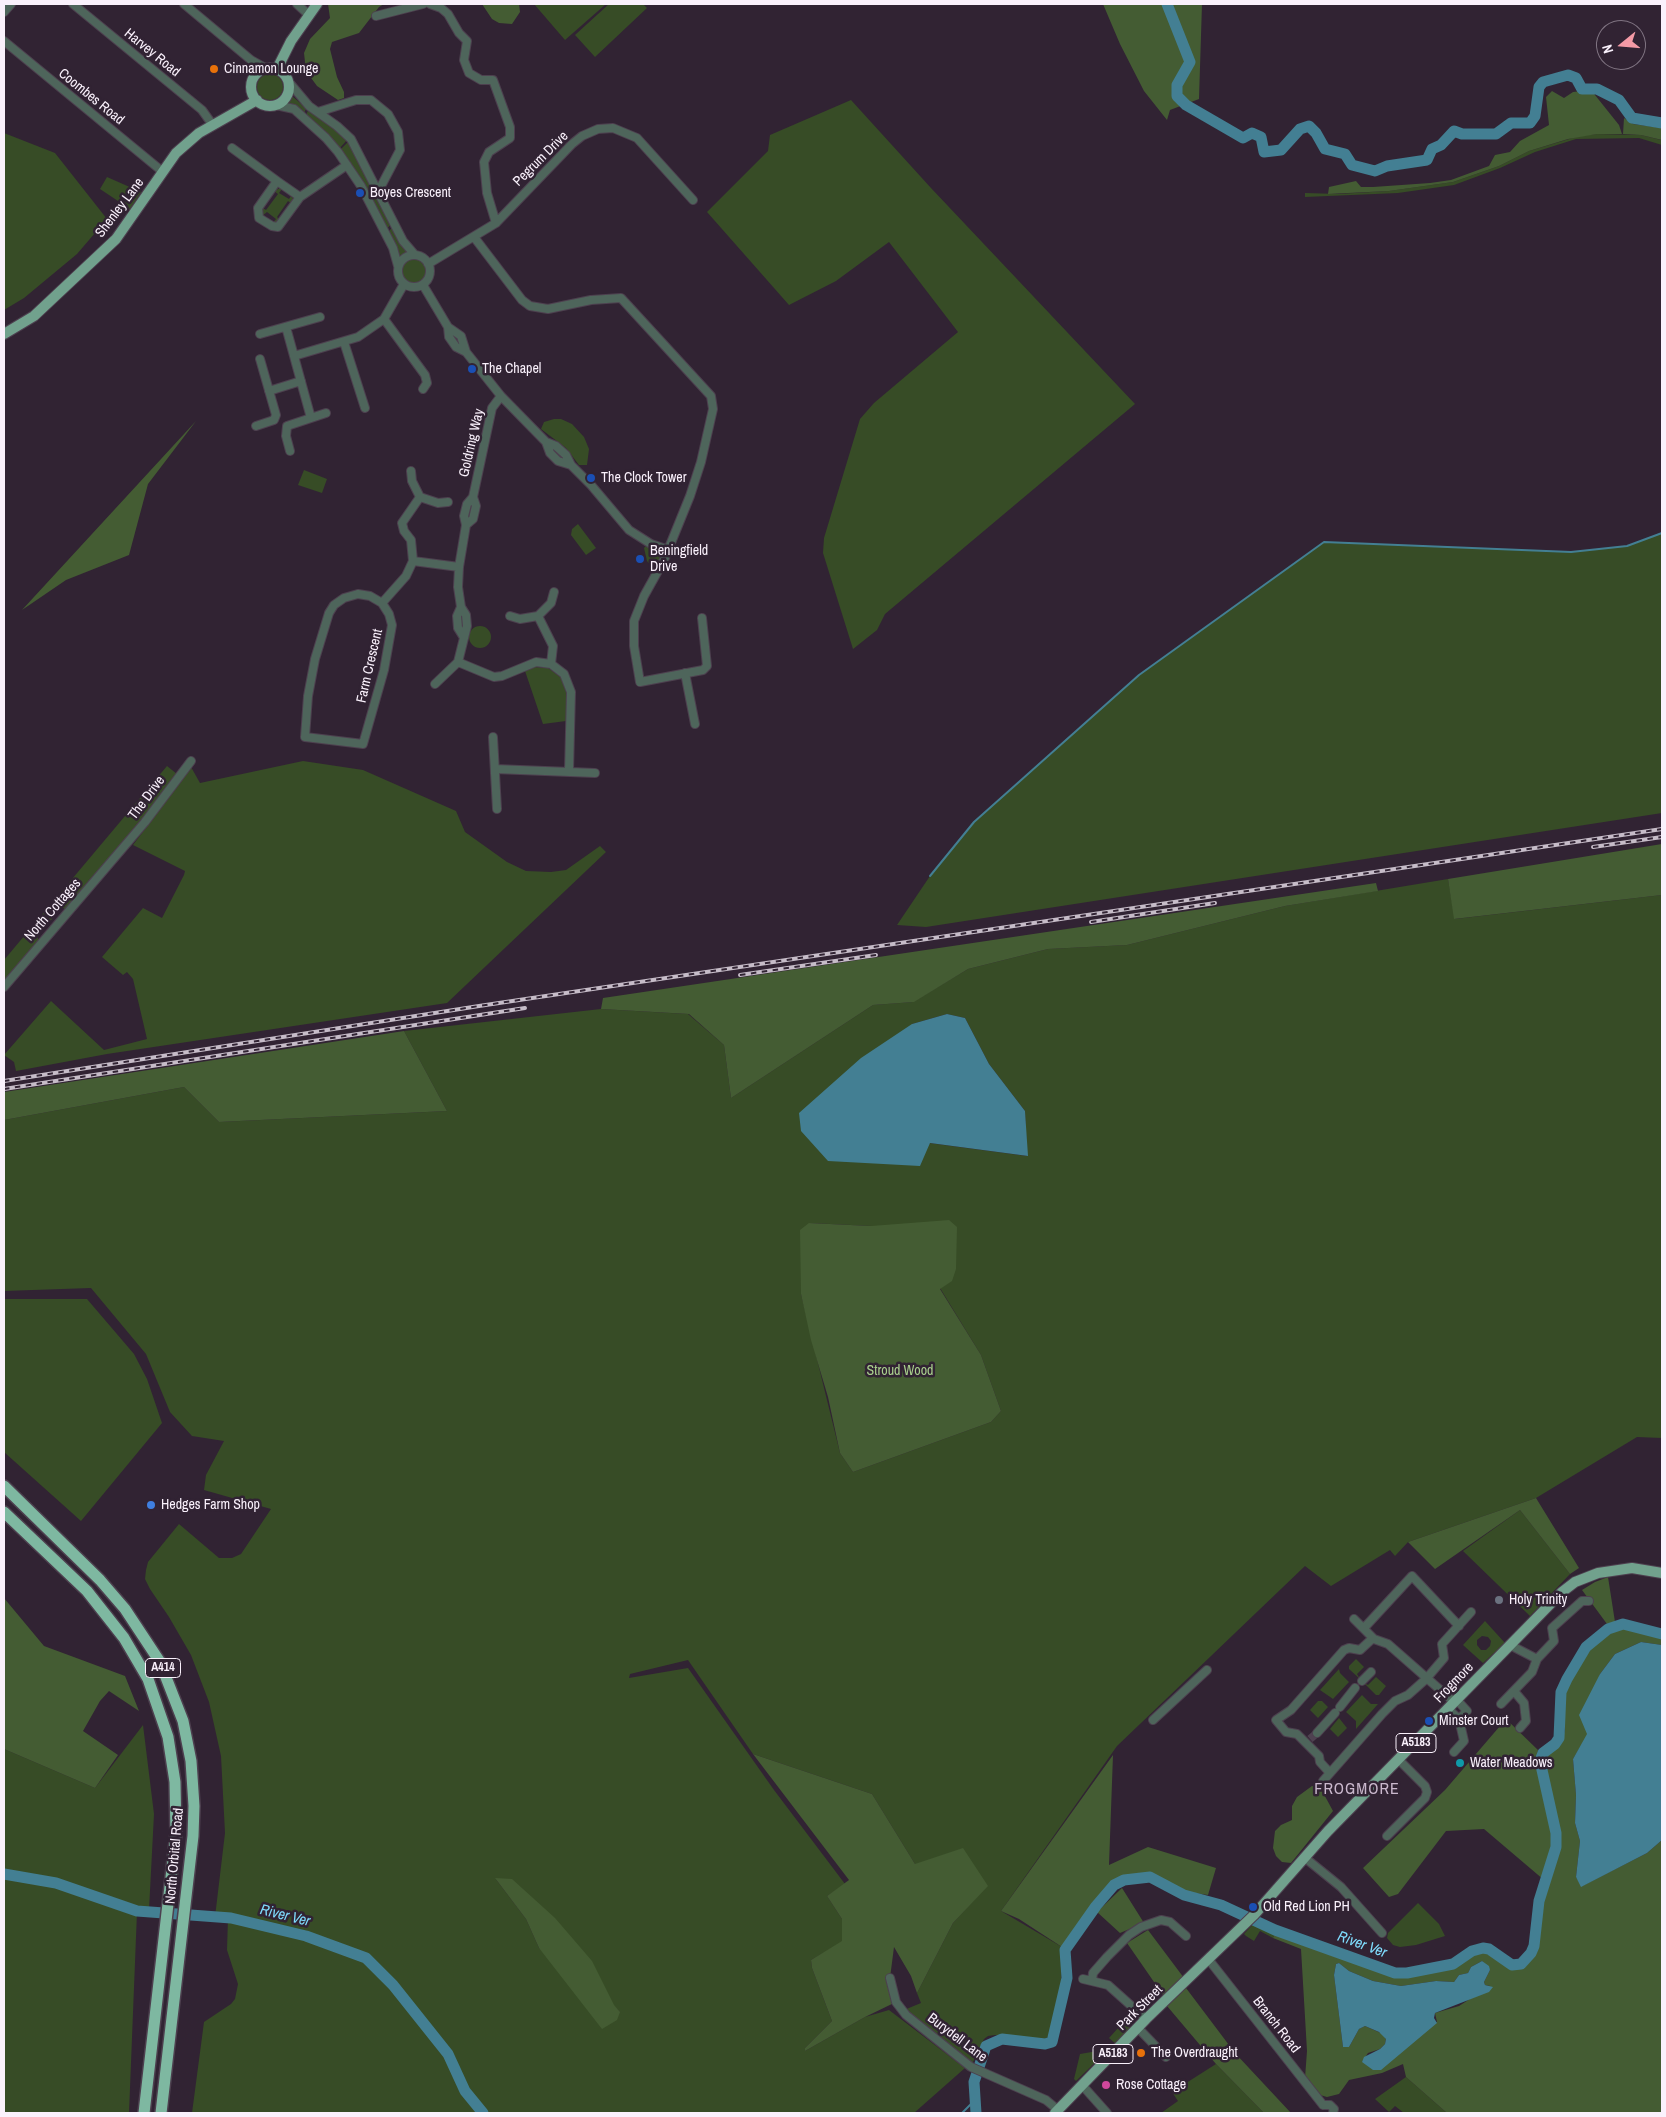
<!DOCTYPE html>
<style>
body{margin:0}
#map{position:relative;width:1666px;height:2117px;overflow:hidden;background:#312333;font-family:"Archivo Narrow",sans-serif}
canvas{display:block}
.frame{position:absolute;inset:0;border:5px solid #faf1fc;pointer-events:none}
.north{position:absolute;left:1596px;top:20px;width:50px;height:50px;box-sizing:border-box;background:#312333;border:1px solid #817583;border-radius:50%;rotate:253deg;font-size:14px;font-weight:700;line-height:20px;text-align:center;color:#faf1fc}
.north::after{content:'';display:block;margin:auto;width:18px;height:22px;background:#f49aa6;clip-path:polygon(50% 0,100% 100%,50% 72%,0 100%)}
</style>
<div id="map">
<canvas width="1666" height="2117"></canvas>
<div class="frame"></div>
<div class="north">N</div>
</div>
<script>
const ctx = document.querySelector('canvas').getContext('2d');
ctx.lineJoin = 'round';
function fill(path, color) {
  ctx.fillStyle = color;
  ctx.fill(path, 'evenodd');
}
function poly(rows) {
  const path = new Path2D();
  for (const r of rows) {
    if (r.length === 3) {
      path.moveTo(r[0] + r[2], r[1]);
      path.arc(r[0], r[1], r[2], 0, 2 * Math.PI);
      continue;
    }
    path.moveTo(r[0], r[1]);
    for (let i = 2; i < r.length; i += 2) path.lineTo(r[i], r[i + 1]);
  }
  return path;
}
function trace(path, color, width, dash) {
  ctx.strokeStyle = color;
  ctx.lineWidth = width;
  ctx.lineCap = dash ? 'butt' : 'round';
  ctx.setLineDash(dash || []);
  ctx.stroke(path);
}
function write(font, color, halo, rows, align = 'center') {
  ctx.font = font + ' "Archivo Narrow",sans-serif';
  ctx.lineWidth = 5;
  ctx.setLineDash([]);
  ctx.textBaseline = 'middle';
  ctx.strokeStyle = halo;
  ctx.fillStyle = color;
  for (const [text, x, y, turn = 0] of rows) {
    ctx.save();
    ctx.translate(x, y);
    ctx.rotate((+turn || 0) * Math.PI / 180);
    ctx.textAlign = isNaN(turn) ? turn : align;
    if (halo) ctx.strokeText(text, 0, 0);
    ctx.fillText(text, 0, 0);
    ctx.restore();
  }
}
fill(poly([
 [534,4,606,4,565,40],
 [609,4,643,4,647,8,595,57,575,35],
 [270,87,13],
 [292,96,306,108,304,114,296,107,287,103],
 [851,100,931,188,1135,404,885,614,877,630,853,649,823,553,824,538,860,419,874,403,958,332,889,242,836,281,789,305,707,212,768,151,770,135],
 [308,110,338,130,347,140,339,149,306,116],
 [4,133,55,153,107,219,77,254,24,298,4,310],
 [1597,134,1641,135,1661,140,1662,145,1639,138,1576,139,1535,152,1500,168,1454,185,1398,193,1305,197,1305,193,1338,194,1389,191,1453,182,1499,166,1529,151,1579,136],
 [348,142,391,224,387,229,340,150],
 [107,177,141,192,130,209,100,189],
 [280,188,282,189,279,193,289,199,291,196,294,200,292,204,288,201,277,217,281,221,279,223,273,223,276,219,267,212,262,216,261,207,266,210,278,194,274,191],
 [392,227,408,252,400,257,388,233],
 [414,271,12],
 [554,419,561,419,572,424,584,437,589,449,587,465,579,465,566,448,541,429,544,422],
 [304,470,327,479,322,493,298,485],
 [578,524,596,548,586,555,571,535,572,529],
 [1662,533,1662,813,926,927,897,925,930,876,974,822,1139,675,1324,542,1571,552,1627,546],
 [646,546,661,552,662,555,657,566,651,566,647,561,644,548],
 [480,637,11],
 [534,667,548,668,562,678,566,692,566,721,543,724,525,671],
 [303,761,363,770,456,811,465,832,507,862,526,871,551,872,566,870,600,846,606,852,447,1003,107,1054,16,1071,14,1062,4,1055,51,1001,104,1050,147,1039,133,979,127,972,123,975,102,957,143,908,162,918,184,875,185,871,133,845,191,767,200,783],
 [167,766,177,774,133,832,66,910,62,907,37,937,40,941,4,983,4,960],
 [1448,879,1455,919,1662,895,1662,1438,1637,1437,1536,1498,1408,1542,1395,1556,1390,1550,1331,1586,1305,1566,1117,1746,1001,1911,1062,1947,1061,1994,1051,2032,1047,2038,1040,2040,995,2035,988,2036,984,2039,972,2064,904,2010,921,2003,917,1993,953,1923,987,1886,915,1864,872,1794,753,1754,688,1660,630,1674,629,1678,688,1668,774,1790,845,1884,827,1896,842,1919,842,1942,811,1960,812,1968,832,2021,805,2048,805,2051,865,2017,889,2010,965,2068,914,2113,192,2113,204,2022,231,2004,235,1999,238,1984,227,1950,228,1918,215,1917,225,1833,221,1756,209,1702,191,1655,169,1617,150,1589,145,1579,146,1570,148,1562,179,1524,219,1558,232,1558,241,1554,271,1509,204,1490,206,1475,224,1441,192,1436,170,1412,146,1354,91,1288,4,1291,4,1120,184,1087,219,1122,447,1111,404,1031,601,1009,688,1014,724,1045,731,1098,873,1005,913,1002,968,969,1048,949,1127,945,1285,906],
 [947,1014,965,1018,989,1064,1025,1111,1027,1156,929,1143,912,1024],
 [810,1223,871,1226,940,1288,981,1355,1001,1411,991,1422,853,1472,840,1453,801,1294],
 [495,1878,614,2006,620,2012,539,1948,526,1919],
 [4,1299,87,1299,134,1354,147,1379,162,1423,81,1521,4,1452],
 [1520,1510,1570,1574,1530,1616,1463,1551],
 [1485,1621,1505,1643,1483,1663,1463,1645],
 [1482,1636,1488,1637,1491,1641,1490,1646,1486,1650,1481,1650,1477,1645,1477,1640],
 [1356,1659,1364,1667,1357,1674,1360,1679,1349,1669,1349,1666],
 [1339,1669,1340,1673,1349,1682,1333,1699,1320,1690],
 [1376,1677,1386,1686,1379,1695,1376,1695,1364,1683,1368,1685],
 [1362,1695,1371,1704,1378,1704,1356,1729,1356,1721,1346,1712],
 [1318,1701,1322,1701,1328,1707,1318,1718,1310,1710],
 [1339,1718,1347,1728,1338,1737,1330,1729],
 [143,1725,154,1814,149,1910,137,1912,129,2113,4,2113,4,1749,95,1788],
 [1418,1903,1439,1924,1445,1936,1416,1945,1400,1947,1393,1945,1387,1938,1388,1933],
 [1255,1922,1276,1932,1273,1938,1260,1931,1254,1941,1246,1936,1244,1934],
 [1129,2016,1129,2031,1116,2044,1109,2038],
 [1109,2049,1076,2081,1074,2079,1080,2054],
 [1216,2064,1264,2113,1161,2113,1178,2101,1172,2092],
 [1406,2077,1447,2113,1404,2113,1395,2106,1389,2112,1375,2099]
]), '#374c26');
fill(poly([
 [328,4,384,4,379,7,359,33,332,42,330,49,337,77,344,92,344,98,338,100,317,86,306,71,304,53,310,39,330,18],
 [482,4,519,4,520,12,512,24,499,23,492,19],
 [1103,4,1202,4,1199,99,1170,110,1167,120,1144,91,1120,44],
 [1591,90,1619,125,1622,134,1597,134,1568,139,1529,151,1499,166,1453,182,1389,191,1328,194,1329,187,1356,181,1361,187,1373,187,1430,183,1451,180,1489,166,1495,155,1510,152,1520,141,1549,125,1546,97,1552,91,1564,98,1573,92],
 [1624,118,1633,124,1662,128,1662,140,1641,135,1623,134],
 [196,421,148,484,129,555,66,580,22,610],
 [1662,844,1662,895,1454,919,1448,879],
 [1376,883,1378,891,1285,906,1127,945,1048,949,968,969,914,1002,873,1005,731,1098,724,1045,689,1014,601,1009,603,998],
 [404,1031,447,1111,219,1122,184,1087,4,1120,4,1092],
 [949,1220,957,1227,956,1269,952,1281,940,1289,981,1355,1001,1411,991,1422,853,1472,840,1453,828,1397,811,1340,801,1294,800,1230,809,1223,871,1226],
 [1536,1498,1579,1568,1570,1574,1520,1510,1435,1569,1408,1542],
 [1608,1577,1615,1622,1607,1624,1582,1590,1595,1582],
 [4,1598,44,1646,125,1676,139,1711,109,1691,100,1701,83,1731,118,1755,95,1788,4,1749],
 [1631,1628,1662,1629,1662,1645,1641,1642,1615,1654,1600,1674,1588,1734,1573,1759,1576,1795,1575,1823,1580,1841,1576,1877,1582,1886,1647,1853,1662,1840,1662,2113,1447,2113,1406,2077,1403,2064,1382,2073,1349,2080,1339,2094,1327,2097,1320,2095,1305,2078,1307,2051,1301,1949,1273,1938,1276,1932,1398,1977,1457,1963,1480,1950,1486,1949,1495,1954,1509,1968,1520,1969,1526,1966,1536,1950,1542,1900,1559,1849,1560,1835,1543,1763,1544,1757,1559,1745,1562,1739,1565,1730,1564,1693,1568,1682,1595,1643,1618,1629],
 [1482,1961,1490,1970,1484,1982,1485,1985,1490,1986,1459,2006,1435,2013,1437,2022,1362,2062,1368,2053,1380,2049,1385,2044,1386,2039,1383,2034,1365,2026,1359,2029,1349,2047,1343,2047,1334,1975,1336,1964,1339,1963,1349,1971,1373,1981,1401,1986,1436,1981,1454,1982,1459,1975,1468,1973,1471,1967],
 [1506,1719,1538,1750,1536,1764,1552,1835,1552,1847,1544,1880,1484,1829,1446,1831,1398,1894,1389,1897,1363,1868,1445,1790],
 [753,1754,872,1794,915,1864,963,1848,988,1886,953,1923,917,1993,911,1976,894,1947,890,1978,896,2002,865,2017,805,2051,805,2048,832,2021,812,1968,811,1960,842,1941,842,1919,827,1896,849,1880],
 [1113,1755,1109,1865,1148,1847,1216,1868,1208,1895,1188,1892,1144,1873,1124,1876,1099,1897,1062,1947,1019,1919,1001,1911],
 [1312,1786,1320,1787,1333,1811,1291,1863,1282,1862,1276,1856,1273,1848,1275,1831,1281,1825,1292,1820,1292,1806,1297,1797],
 [495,1878,512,1879,555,1918,592,1961,614,2005,620,2012,617,2020,602,2029,539,1948,526,1919],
 [1122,1888,1144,1923,1120,1933,1097,1912],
 [1148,1930,1184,1978,1163,1995,1127,1943],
 [1186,1988,1235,2053,1291,2113,1264,2113,1216,2064,1167,2006]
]), '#445c33');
fill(poly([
 [947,1014,965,1018,989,1064,1025,1111,1028,1156,930,1143,920,1166,828,1161,801,1131,799,1113,861,1058,912,1024],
 [1641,1642,1662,1645,1662,1840,1647,1853,1581,1887,1576,1877,1580,1841,1575,1823,1576,1795,1573,1759,1587,1734,1579,1715,1600,1674,1615,1654],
 [1482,1961,1489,1966,1490,1970,1484,1982,1485,1985,1493,1987,1489,1992,1435,2013,1434,2018,1437,2023,1381,2070,1373,2070,1362,2062,1364,2057,1380,2049,1385,2044,1386,2039,1379,2032,1365,2026,1359,2029,1349,2047,1343,2047,1334,1975,1336,1964,1339,1963,1349,1971,1373,1981,1401,1986,1436,1981,1454,1982,1459,1975,1468,1973,1471,1967]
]), '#437f93');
trace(poly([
 [930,876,974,822,1139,675,1324,542,1571,552,1627,546,1662,533],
 [962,2113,971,2104,974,2082]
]), '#437f93', 2);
trace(poly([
 [1167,4,1190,62,1177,85,1177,96,1186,105,1243,138,1252,133,1261,137,1264,152,1281,150,1300,129,1309,126,1316,133,1325,149,1345,154,1352,165,1375,171,1387,166,1427,160,1432,149,1441,145,1454,131,1462,134,1496,134,1511,123,1530,123,1535,116,1539,87,1543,82,1568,75,1576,78,1582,89,1597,89,1619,100,1632,118,1662,123],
 [4,1874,56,1883,137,1911,231,1918,306,1936,366,1958,393,1985,448,2054,465,2091,483,2113],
 [976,2113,974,2082,986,2046,1002,2039,1045,2044,1052,2042,1067,1978,1065,1950,1096,1906,1114,1885,1124,1880,1150,1877,1184,1895,1221,1905,1275,1930,1395,1973,1407,1973,1453,1964,1472,1951,1483,1948,1489,1949,1512,1965,1521,1964,1531,1953,1534,1946,1539,1901,1556,1847,1556,1833,1540,1761,1543,1753,1555,1744,1559,1738,1561,1692,1567,1679,1586,1647,1608,1629,1623,1624,1662,1634]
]), '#437f93', 11);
trace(poly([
 [1310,1739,1317,1733]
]), '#4f4251', 8, [8, 4]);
const minor = poly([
 [73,4,202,110,212,124],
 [184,4,251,60,267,69],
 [297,4,309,15],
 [430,4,441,8,448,14,459,33,467,41,464,60,469,73,481,80,493,80,510,127,510,138,489,152,484,162,487,193,496,223],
 [4,12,11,4],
 [376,16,423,4],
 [4,41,163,172],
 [251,60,255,76],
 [288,81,309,106,337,126,351,139,403,241,415,255],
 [276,105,294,109,326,138,338,152,361,186,393,248,398,266],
 [318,112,356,100,371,100,388,114,398,132,400,150,378,192],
 [232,148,277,181],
 [300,197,277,181,258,208,259,218,272,226,278,227,300,197,347,165],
 [474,237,522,300,530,306,548,309,591,300,621,298,711,396,713,409,701,462,690,496,664,560,644,596,634,621,634,646,640,682,703,670,707,666,702,618],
 [414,271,16],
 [428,264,496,223,572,144,582,136,598,129,613,128,637,138,693,200],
 [423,285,448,327,449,337,456,347,466,352,501,396,546,442,556,446,566,455,571,465,591,485,629,530,651,544,669,550],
 [384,319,425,375,427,383,423,389],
 [286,327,311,418],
 [448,327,461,336,466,352],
 [260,334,320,317],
 [344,342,365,408],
 [294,356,358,337,384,319,404,284],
 [269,391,301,381],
 [256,426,274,420,276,415,260,359],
 [546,442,550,453,558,461,571,465],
 [290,451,286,436,287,426,326,413],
 [411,471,412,481,420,497,438,503,448,502],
 [466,525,473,519,476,506,473,497],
 [413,561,411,540,404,531,402,523,420,497],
 [358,594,370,596,382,603,389,614,392,625,384,670,363,744,305,737,308,696,315,659,329,613,334,605,344,598,358,594],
 [382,603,406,576,413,561,459,567],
 [461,607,457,616,458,628,463,636],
 [510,616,520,619,538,616,551,603,554,592],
 [538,616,553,646,551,664],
 [458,662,494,677,502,676,536,662,551,664,564,674,571,692,569,771],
 [685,673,695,724],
 [435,684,458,662,467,626,466,615,461,607,458,587,459,567,466,525,464,516,467,504,473,497,492,408,501,396],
 [493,737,497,809],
 [495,769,595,773],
 [4,987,145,822,191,761],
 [1354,1619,1374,1639,1388,1644,1454,1702],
 [1364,1628,1412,1576,1459,1626],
 [1510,1645,1537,1659],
 [1362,1681,1371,1672],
 [1514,1691,1524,1703,1526,1721,1520,1728],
 [1501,1704,1532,1672,1537,1659,1554,1641,1552,1628,1582,1601,1589,1601],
 [1340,1707,1355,1688],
 [1448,1709,1459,1719,1467,1711,1457,1700],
 [1153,1720,1207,1670],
 [1317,1733,1335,1713],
 [1454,1752,1464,1741,1459,1719],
 [1330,1773,1320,1762,1319,1756,1297,1734,1286,1732,1276,1720,1291,1710,1344,1650,1349,1648,1360,1650,1373,1638],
 [1323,1781,1382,1714,1395,1701,1408,1695,1426,1679,1444,1658,1442,1644,1471,1612],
 [1387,1836,1425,1798,1427,1792,1425,1786,1399,1760],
 [1304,1857,1341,1887,1382,1933],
 [1209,1960,1323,2105],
 [890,1978,896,2002,906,2015,971,2067,1046,2100,1058,2110],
 [1083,1979,1108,1985,1146,2019],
 [1092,1980,1093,1973,1107,1957,1129,1935,1141,1927,1161,1920,1170,1922,1186,1936],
 [1138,2028,1166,2057],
 [1082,2085,1107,2113],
 [1323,2105,1330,2105,1334,2109,1333,2113]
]);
const major = poly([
 [270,87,19],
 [277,69,291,41,317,4],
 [4,334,34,316,116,239,176,153,199,133,257,100],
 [1055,2113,1146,2019,1254,1915,1328,1831,1562,1592,1575,1582,1598,1573,1632,1568,1662,1573]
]);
const highway = poly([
 [4,1486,100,1580,125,1609,160,1662,183,1721,191,1761,194,1806,193,1836,161,2113],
 [4,1512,87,1591,124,1638,148,1679,168,1737,175,1782,176,1834,144,2113]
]);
trace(minor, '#4d404f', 10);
trace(major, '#4d404f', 12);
trace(highway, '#4d404f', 14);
trace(minor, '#4e655b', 8);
trace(major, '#71a18d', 10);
trace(highway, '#7eb8a1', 11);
const rail = poly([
 [1593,847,1662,837],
 [1091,922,1215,903],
 [740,975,876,955],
 [4,1081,479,1006,1662,829],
 [4,1089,525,1008]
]);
trace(rail, '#c6bcc8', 4);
trace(rail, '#312333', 2, [5.5]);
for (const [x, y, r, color] of [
 [214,69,5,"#e8710a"],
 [360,193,5,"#1a4fb4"],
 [472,369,5,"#1a4fb4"],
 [591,478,5,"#1a4fb4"],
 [640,559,5,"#1a4fb4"],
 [151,1505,5,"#3f7fe0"],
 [1499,1600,5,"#6b7280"],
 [1429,1721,5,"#1a4fb4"],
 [1460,1763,5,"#0f9aa8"],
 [1253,1907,5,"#1a4fb4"],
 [1141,2053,5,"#e8710a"],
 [1106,2085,5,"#d1479c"]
]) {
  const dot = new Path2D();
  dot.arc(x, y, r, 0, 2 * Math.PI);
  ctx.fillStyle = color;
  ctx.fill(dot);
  trace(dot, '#312333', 2);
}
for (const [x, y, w] of [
 [163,1668,35],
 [1416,1743,40],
 [1113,2054,40]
]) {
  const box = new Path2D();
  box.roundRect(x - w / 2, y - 9.5, w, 19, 4);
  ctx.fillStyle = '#312333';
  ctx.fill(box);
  trace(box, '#faf1fc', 1);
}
write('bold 12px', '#faf1fc', null, [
 ["A414",163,1668],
 ["A5183",1416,1743],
 ["A5183",1113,2054]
]);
write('14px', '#faf1fc', '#312333', [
 ["Harvey Road",152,53,39],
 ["Coombes Road",91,97,39],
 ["Pegrum Drive",541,159,-45],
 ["Shenley Lane",120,208,-53],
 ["Goldring Way",472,443,-77],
 ["Farm Crescent",370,666,-77],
 ["The Drive",147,798,-53],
 ["North Cottages",53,910,-49],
 ["Frogmore",1454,1683,-46],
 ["North Orbital Road",175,1856,-85],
 ["Park Street",1140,2008,-45],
 ["Branch Road",1276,2025,52],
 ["Burydell Lane",957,2038,37]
]);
write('14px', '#faf1fc', '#312333', [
 ["Cinnamon Lounge",224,69],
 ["Boyes Crescent",370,193],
 ["The Chapel",482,369],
 ["The Clock Tower",601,478],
 ["Beningfield",650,551],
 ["Drive",650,567],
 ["Hedges Farm Shop",161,1505],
 ["Holy Trinity",1509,1600],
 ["Minster Court",1439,1721],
 ["Water Meadows",1470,1763],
 ["Old Red Lion PH",1263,1907],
 ["The Overdraught",1151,2053],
 ["Rose Cottage",1116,2085]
], 'left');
write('14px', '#aad18e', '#312333', [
 ["Stroud Wood",900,1371]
]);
write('italic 15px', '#7fdcfd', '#312333', [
 ["River Ver",285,1916,14],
 ["River Ver",1362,1945,20]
]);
ctx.letterSpacing = '1px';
write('16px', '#cab8cd', '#312333', [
 ["FROGMORE",1357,1790]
]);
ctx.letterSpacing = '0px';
</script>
